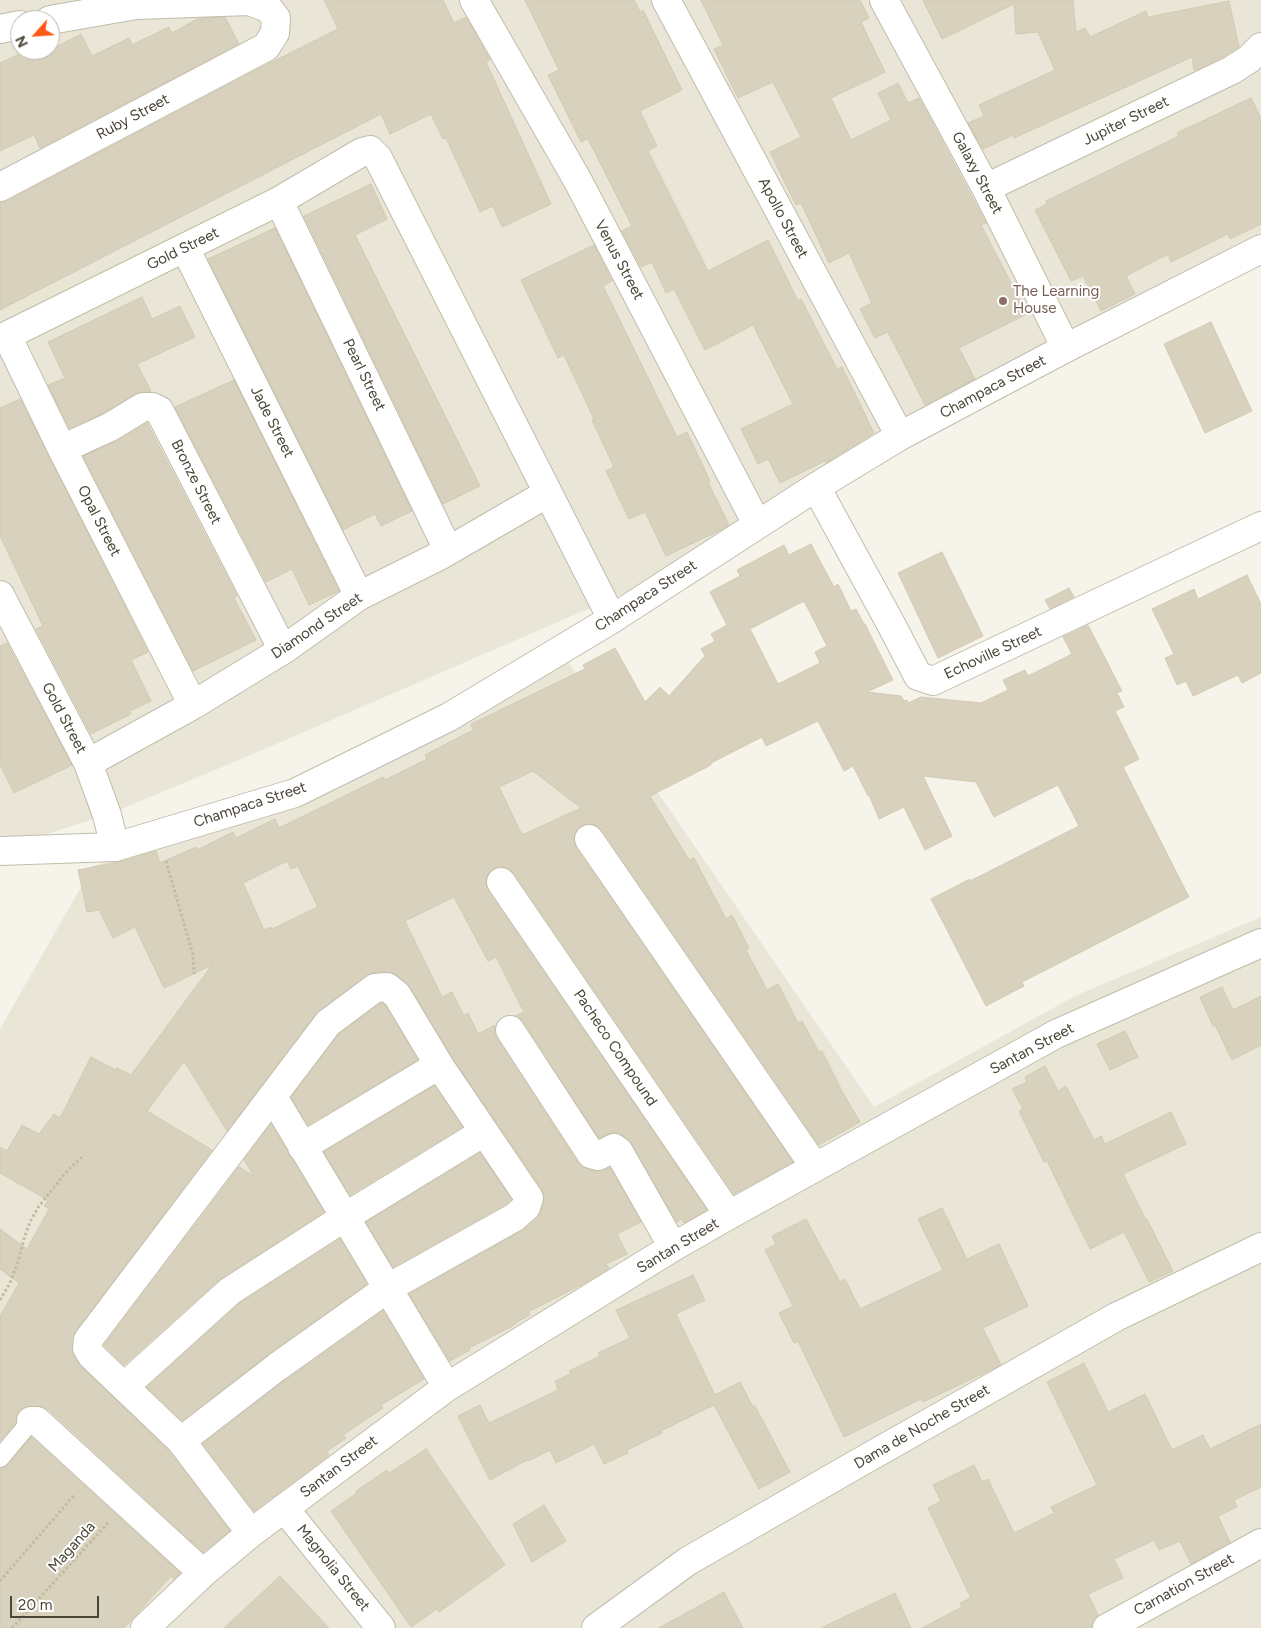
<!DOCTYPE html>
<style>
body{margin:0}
#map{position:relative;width:1261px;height:1628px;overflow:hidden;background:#f5f3ea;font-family:Figtree,sans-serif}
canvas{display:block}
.north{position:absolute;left:10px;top:10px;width:50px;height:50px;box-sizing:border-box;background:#fff;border:1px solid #b7b5af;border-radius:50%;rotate:244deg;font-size:14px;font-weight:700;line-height:20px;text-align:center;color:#4a4537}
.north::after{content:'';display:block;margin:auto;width:18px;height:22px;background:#ff5917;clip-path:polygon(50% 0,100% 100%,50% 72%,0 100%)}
.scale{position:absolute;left:10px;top:1596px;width:89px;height:22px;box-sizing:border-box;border:2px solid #4a4537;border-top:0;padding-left:6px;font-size:15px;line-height:18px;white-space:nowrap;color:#4a4537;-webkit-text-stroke:4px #fff;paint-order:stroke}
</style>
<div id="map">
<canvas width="1261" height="1628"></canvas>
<div class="north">N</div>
<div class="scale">20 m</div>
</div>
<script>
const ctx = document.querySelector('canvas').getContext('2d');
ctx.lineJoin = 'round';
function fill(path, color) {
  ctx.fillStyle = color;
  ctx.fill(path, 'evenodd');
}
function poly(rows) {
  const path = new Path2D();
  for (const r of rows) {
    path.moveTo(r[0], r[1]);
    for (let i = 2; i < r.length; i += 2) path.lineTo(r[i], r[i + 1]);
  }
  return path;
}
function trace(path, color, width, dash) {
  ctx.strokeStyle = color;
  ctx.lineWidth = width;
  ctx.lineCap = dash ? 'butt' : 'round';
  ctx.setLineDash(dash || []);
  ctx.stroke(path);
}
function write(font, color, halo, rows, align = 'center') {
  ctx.font = font + ' Figtree,sans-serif';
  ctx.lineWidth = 4;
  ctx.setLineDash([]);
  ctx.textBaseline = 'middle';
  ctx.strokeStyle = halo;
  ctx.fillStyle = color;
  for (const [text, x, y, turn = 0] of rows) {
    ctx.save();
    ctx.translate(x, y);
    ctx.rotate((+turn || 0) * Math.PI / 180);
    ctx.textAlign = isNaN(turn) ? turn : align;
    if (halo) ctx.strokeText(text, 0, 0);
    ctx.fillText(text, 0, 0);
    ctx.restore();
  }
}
fill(poly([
 [0,0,1261,0,1261,233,902,419,648,583,253,754,107,815,21,842,0,844],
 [20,20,50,20,50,50,20,50],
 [568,662,874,1107,1075,996,1261,917,1261,1628,0,1628,0,1029,93,866,308,800]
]), '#e9e6d7');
const building = poly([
 [324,0,443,0,454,23,466,17,490,60,486,62,551,204,502,227,493,206,480,212,446,138,443,139,431,114,390,134,381,114,0,310,0,203,7,201,260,68,338,29,324,0],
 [525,0,634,0,640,12,643,10,682,90,640,111,657,146,648,151,708,271,768,240,798,301,801,299,837,369,842,367,874,433,826,463,825,461,780,483,768,459,758,464,741,429,793,404,753,325,705,350,674,289,666,293,652,262,641,267,622,231,632,226,588,139,581,142,548,75,559,70,525,0],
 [701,0,860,0,869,18,861,22,885,72,831,98,851,140,891,120,878,93,898,83,908,103,919,98,986,223,981,225,1027,314,959,348,975,379,925,405,888,332,875,338,860,309,872,303,849,253,829,263,801,203,796,205,770,152,801,137,773,82,738,98,714,49,723,45,701,0],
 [923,0,1073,0,1076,32,1085,28,1090,37,1146,11,1148,17,1229,1,1239,47,1224,56,1198,69,1194,70,1192,57,1014,138,1013,135,983,149,968,123,984,116,979,105,1055,70,1038,32,1016,34,1014,4,942,39,923,0],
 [225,17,239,44,40,148,34,135,0,151,0,63,28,50,50,50,81,34,92,56,129,38,132,45,169,27,172,33,199,18,225,17],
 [1251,98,1261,118,1261,224,1230,239,1228,234,1171,262,1168,254,1126,276,1135,294,1101,311,1083,276,1071,281,1035,210,1047,204,1046,201,1179,136,1177,133,1251,98],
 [371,184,387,219,355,235,480,486,443,504,304,216,371,184],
 [275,228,412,511,381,526,375,514,343,530,208,259,275,228],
 [594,245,612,281,603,286,677,437,687,432,710,481,708,482,729,525,719,531,666,556,645,512,629,519,606,471,614,467,592,420,594,419,564,355,558,358,521,280,594,245],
 [142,297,152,319,180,306,195,337,137,364,151,391,135,394,103,413,69,428,48,385,65,378,48,342,142,297],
 [1211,322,1252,411,1205,433,1164,344,1211,322],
 [234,380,339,591,309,605,292,569,266,582,175,407,234,380],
 [20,399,148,652,131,660,151,701,130,711,131,714,91,734,36,629,43,626,0,536,0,408,20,399],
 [147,423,237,596,234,598,256,640,193,671,83,456,117,441,147,423],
 [811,544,834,587,838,584,851,611,856,609,864,624,865,624,893,680,867,692,901,696,904,701,907,700,908,703,921,697,981,703,1008,690,1003,680,1025,670,1028,676,1072,654,1063,637,1088,625,1122,691,1117,693,1124,707,1115,711,1139,759,1123,767,1189,897,1022,982,1024,986,986,1006,931,899,970,879,970,881,1079,826,1058,785,994,817,976,782,923,776,952,836,925,850,904,807,879,819,869,795,868,796,853,766,844,771,818,721,766,746,762,737,711,763,711,765,650,796,689,860,694,858,726,919,732,915,749,948,746,950,767,990,778,984,798,1023,802,1021,819,1052,822,1051,843,1093,860,1122,819,1145,602,830,595,825,587,824,581,826,575,833,574,841,576,848,793,1162,734,1194,514,873,507,868,500,866,493,869,487,876,486,884,488,891,707,1210,684,1223,681,1219,677,1222,629,1140,623,1136,615,1132,607,1134,599,1138,523,1021,515,1016,524,1012,496,957,488,961,454,897,405,921,442,997,452,992,464,1016,468,1013,478,1034,495,1025,494,1031,497,1039,578,1163,586,1169,594,1171,604,1170,610,1168,641,1222,617,1234,627,1254,606,1264,609,1268,585,1283,528,1312,530,1315,515,1323,516,1324,469,1348,470,1350,450,1361,409,1294,525,1229,537,1219,541,1212,544,1195,542,1189,452,1057,410,987,396,974,386,971,373,973,366,975,316,1014,227,1131,184,1061,147,1111,212,1150,76,1331,72,1338,72,1347,74,1356,79,1364,169,1451,230,1531,203,1552,48,1409,38,1406,23,1408,17,1414,16,1423,0,1441,0,1316,19,1283,0,1269,0,1229,27,1249,49,1209,44,1206,48,1200,0,1173,0,1147,7,1151,22,1125,39,1134,54,1114,60,1118,91,1057,116,1070,117,1068,131,1075,212,965,164,988,135,927,113,938,99,910,87,912,78,870,124,861,156,851,160,863,196,847,197,850,233,832,236,838,275,819,279,828,383,777,385,780,427,759,425,755,473,730,471,724,585,669,583,665,615,648,645,702,660,687,669,696,705,656,701,649,715,641,711,634,727,625,710,592,740,576,737,570,784,545,789,555,811,544],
 [804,601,827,646,815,652,820,663,778,684,750,629,804,601],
 [533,771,581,808,522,835,499,787,533,771],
 [287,861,291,869,298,866,318,907,272,929,271,927,264,930,243,883,287,861],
 [942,552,983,636,938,658,898,573,942,552],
 [1247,575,1261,604,1261,673,1242,683,1238,675,1193,696,1186,681,1177,685,1165,658,1174,654,1152,609,1194,589,1198,599,1247,575],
 [1069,588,1074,597,1050,609,1045,600,1069,588],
 [7,643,72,765,14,793,0,765,0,646,7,643],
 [1222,987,1233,1010,1261,996,1261,1045,1232,1060,1215,1025,1213,1026,1200,997,1222,987],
 [381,1003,385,1005,418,1060,308,1125,291,1097,339,1034,381,1003],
 [1125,1031,1138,1057,1110,1070,1097,1044,1125,1031],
 [1045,1066,1058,1091,1066,1086,1094,1140,1101,1136,1105,1144,1171,1112,1186,1144,1123,1174,1146,1220,1147,1219,1173,1271,1149,1282,1124,1232,1090,1249,1047,1161,1044,1162,1019,1111,1023,1109,1012,1089,1027,1082,1025,1077,1045,1066],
 [434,1086,462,1127,350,1195,324,1152,434,1086],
 [271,1124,324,1212,220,1279,124,1365,104,1345,239,1167,254,1176,244,1160,271,1124],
 [480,1153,511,1199,506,1204,393,1267,366,1222,480,1153],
 [942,1208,967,1259,999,1244,1028,1306,983,1328,1001,1365,936,1396,923,1402,921,1399,844,1437,798,1341,794,1343,779,1313,793,1306,765,1250,776,1244,772,1236,806,1219,840,1282,845,1279,860,1309,943,1270,918,1219,942,1208],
 [340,1239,367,1284,267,1355,182,1420,147,1387,240,1303,340,1239],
 [693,1275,705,1300,676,1314,715,1395,740,1382,753,1407,755,1406,790,1472,759,1489,714,1405,661,1431,662,1433,627,1450,628,1453,604,1464,594,1444,556,1463,550,1450,528,1461,527,1460,490,1480,458,1416,480,1405,489,1423,558,1390,555,1381,571,1374,569,1371,600,1356,598,1353,630,1338,616,1310,693,1275],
 [383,1311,424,1379,381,1405,383,1408,343,1435,346,1438,327,1451,329,1455,254,1511,203,1444,286,1380,383,1311],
 [1084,1363,1108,1412,1145,1394,1172,1450,1203,1435,1210,1449,1261,1424,1261,1487,1234,1500,1237,1507,1218,1516,1230,1542,1191,1564,1180,1541,1159,1550,1154,1540,1114,1559,1123,1578,1088,1594,1098,1615,1093,1620,1091,1628,922,1628,962,1607,960,1603,971,1598,928,1508,941,1501,933,1485,974,1465,982,1482,988,1479,1014,1533,1054,1513,1051,1507,1097,1485,1047,1382,1084,1363],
 [31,1437,180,1573,174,1579,171,1576,124,1628,0,1628,0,1468,8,1465,31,1437],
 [426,1449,505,1565,439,1612,437,1609,411,1627,331,1511,357,1493,356,1491,387,1470,389,1473,426,1449],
 [544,1505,566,1541,532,1562,513,1524,544,1505],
 [280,1576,329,1628,224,1628,280,1576],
 [724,1592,743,1628,659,1628,724,1592],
 [895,1593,911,1628,821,1628,895,1593]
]);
fill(building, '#d7d1be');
trace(building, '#d3cab1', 1);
const service = poly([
 [0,1458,31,1421]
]);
const minor = poly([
 [474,0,578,181,757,524],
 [666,0,900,436],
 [884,0,986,188,1066,348],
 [0,29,20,25],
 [0,187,266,47,275,33,276,18,268,8,249,1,136,5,50,20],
 [986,188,1232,70,1249,59,1261,47],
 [279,201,448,550],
 [185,248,359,596],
 [7,336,62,449,193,705],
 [0,339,279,201,362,152,370,150,378,158,612,619],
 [62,449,110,427,143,407,152,407,159,410,283,650],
 [816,487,892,626,918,676,933,681,1261,526],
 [0,595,88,763,107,815,115,847],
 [88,763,193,705,283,650,359,596,441,555,548,493],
 [589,839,815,1167],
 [501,882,729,1215],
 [510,1030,591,1154,598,1156,614,1148,619,1152,673,1247],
 [273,1097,447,1387],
 [302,1147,439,1065],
 [125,1386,230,1291,345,1217,484,1132],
 [31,1421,37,1421,203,1573],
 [181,1441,277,1367,388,1288,515,1217,526,1207,529,1198,439,1065,397,995,387,987,375,988,328,1023,88,1340,87,1348,92,1356,181,1441,251,1533],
 [284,1508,381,1628],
 [145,1628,203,1573,251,1533,447,1387,673,1247,729,1215,1056,1034,1261,943],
 [596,1628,688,1561,855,1465,1116,1317,1261,1247],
 [1107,1628,1261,1543]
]);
const tertiary = poly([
 [0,851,115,847,295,793,449,717,612,619,816,487,900,436,1066,348,1261,249]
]);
trace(service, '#c1bdab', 20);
trace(minor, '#c1bdab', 30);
trace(tertiary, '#c1bdab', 30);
trace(poly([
 [166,861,193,955,194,974],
 [0,1300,10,1283,18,1262,24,1239,30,1222,39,1206,68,1170,84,1155],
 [0,1581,75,1494],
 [12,1628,108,1523]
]), '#c4bb9c', 3, [2.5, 2.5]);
trace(service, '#fff', 18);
trace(minor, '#fff', 28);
trace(tertiary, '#fff', 28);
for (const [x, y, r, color] of [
 [1003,301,5,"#8d6e63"]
]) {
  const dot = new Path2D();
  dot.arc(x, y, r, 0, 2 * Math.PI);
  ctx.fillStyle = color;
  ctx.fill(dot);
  trace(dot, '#fff', 2);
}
write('15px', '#4a4537', '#fff', [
 ["Ruby Street",133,117,-28],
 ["Jupiter Street",1126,121,-26],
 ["Galaxy Street",977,173,62],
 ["Apollo Street",783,218,62],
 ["Gold Street",183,249,-26],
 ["Venus Street",619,260,62],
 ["Pearl Street",364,375,64],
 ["Champaca Street",993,387,-28],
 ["Jade Street",272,422,63],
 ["Bronze Street",196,482,63],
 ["Opal Street",99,521,63],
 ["Champaca Street",646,596,-33],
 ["Diamond Street",317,626,-34],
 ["Echoville Street",993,653,-25],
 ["Gold Street",64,718,62],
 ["Champaca Street",250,805,-18],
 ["Pacheco Compound",615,1048,56],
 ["Santan Street",1032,1049,-28],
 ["Santan Street",678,1246,-31],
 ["Dama de Noche Street",922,1427,-30],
 ["Santan Street",339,1467,-37],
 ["Maganda",72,1547,-48],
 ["Magnolia Street",333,1568,51],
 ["Carnation Street",1184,1585,-29]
]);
write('15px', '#785e54', '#fff', [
 ["The Learning",1013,292],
 ["House",1013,309]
], 'left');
</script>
